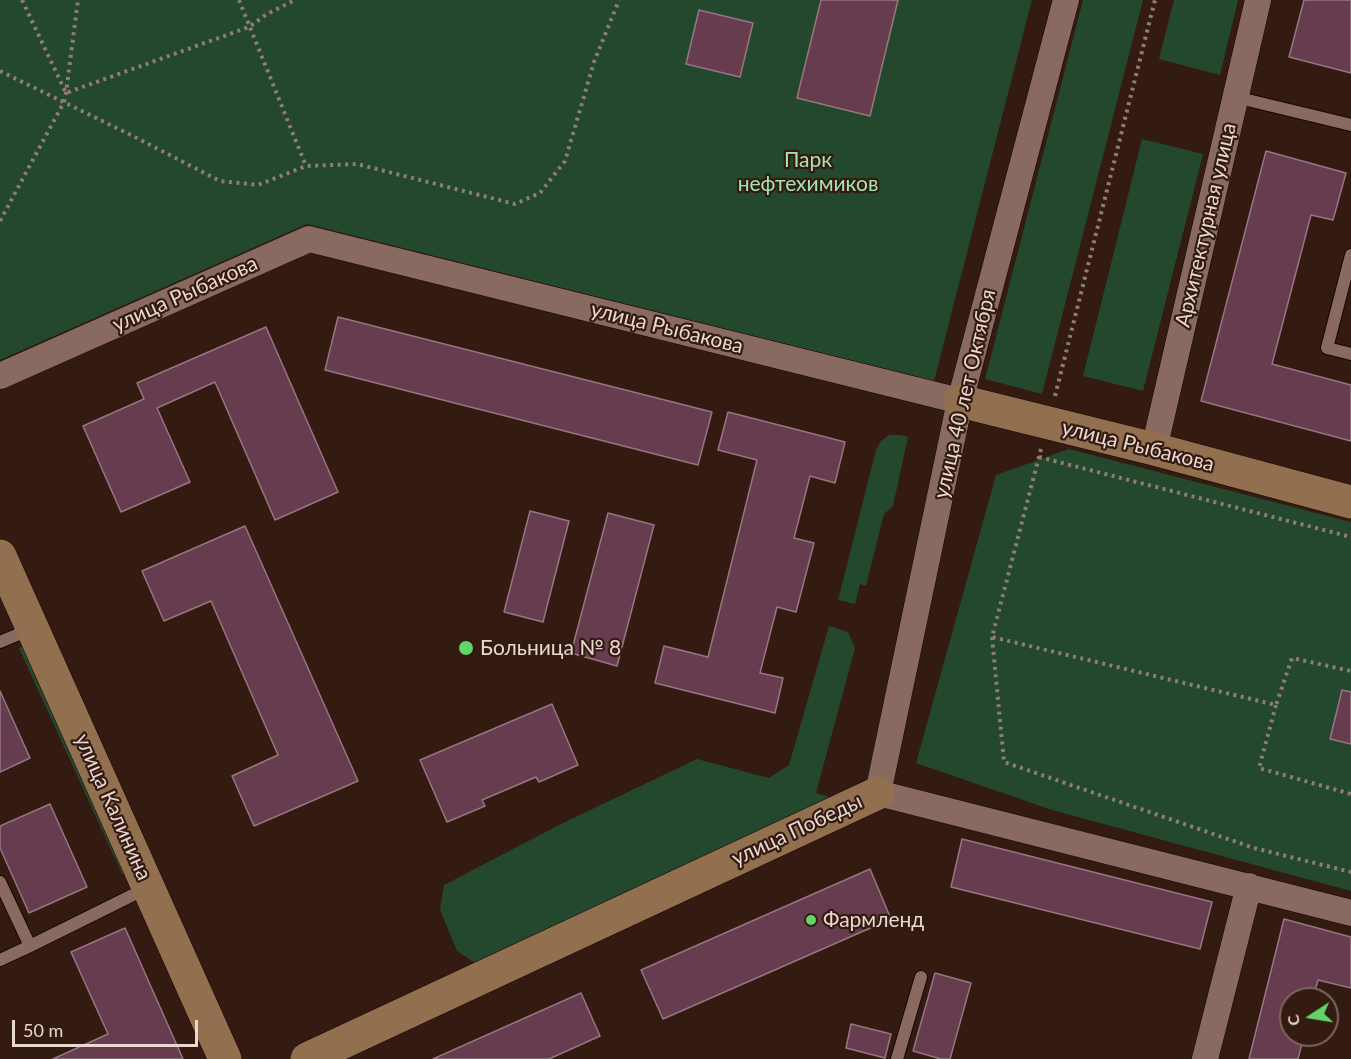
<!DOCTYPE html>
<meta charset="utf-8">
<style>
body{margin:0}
#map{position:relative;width:1351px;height:1059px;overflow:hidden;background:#331b12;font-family:Lato,sans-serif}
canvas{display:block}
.north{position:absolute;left:1279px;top:987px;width:60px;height:60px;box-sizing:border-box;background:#331b12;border:2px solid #7c665e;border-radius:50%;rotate:258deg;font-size:16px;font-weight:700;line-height:24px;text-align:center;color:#e9d7d1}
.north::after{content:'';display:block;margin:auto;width:21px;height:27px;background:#61d56a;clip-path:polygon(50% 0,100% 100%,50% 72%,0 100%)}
.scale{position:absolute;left:12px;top:1020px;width:186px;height:27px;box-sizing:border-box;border:3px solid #e9d7d1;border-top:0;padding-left:8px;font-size:18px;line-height:21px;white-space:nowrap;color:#e9d7d1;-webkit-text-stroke:4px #331b12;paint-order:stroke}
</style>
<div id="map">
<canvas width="1351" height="1059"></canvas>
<div class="north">С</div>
<div class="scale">50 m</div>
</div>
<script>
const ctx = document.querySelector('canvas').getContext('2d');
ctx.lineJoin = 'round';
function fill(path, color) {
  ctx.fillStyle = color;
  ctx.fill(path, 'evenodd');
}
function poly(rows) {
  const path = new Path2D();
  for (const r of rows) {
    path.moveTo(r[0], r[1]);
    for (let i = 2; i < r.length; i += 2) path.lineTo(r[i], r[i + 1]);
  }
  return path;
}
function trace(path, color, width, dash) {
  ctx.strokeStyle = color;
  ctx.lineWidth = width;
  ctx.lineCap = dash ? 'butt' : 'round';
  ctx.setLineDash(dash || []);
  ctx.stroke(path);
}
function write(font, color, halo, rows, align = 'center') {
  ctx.font = font + ' Lato,sans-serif';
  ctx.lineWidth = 4.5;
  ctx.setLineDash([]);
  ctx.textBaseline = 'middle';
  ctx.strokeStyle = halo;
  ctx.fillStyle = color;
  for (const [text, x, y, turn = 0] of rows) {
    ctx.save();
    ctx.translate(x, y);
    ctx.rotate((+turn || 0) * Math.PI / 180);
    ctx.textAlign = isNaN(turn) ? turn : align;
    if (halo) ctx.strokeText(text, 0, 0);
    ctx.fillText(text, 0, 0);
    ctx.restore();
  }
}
fill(poly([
 [0,0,1032,0,934,381,307,224,0,360],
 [1083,0,1143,0,1042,394,985,379],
 [1174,0,1238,0,1220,75,1159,59],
 [1142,139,1203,154,1143,391,1083,376],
 [889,435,901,435,908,437,893,506,884,514,866,586,860,584,855,604,838,600,876,450,881,441],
 [1069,449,1351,522,1351,891,1052,810,916,763,996,475],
 [829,626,848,632,855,648,816,793,839,800,478,965,457,951,440,910,444,885,561,824,697,759,769,778,789,765],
 [30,643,133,869,122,874,19,648]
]), '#23482d');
const building = poly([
 [821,0,898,0,870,116,797,98,821,0],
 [1304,0,1351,0,1351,73,1289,57,1304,0],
 [699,10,753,23,740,77,686,64,699,10],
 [1266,151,1346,173,1333,220,1311,215,1272,364,1351,385,1351,441,1201,401,1266,151],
 [338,317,712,412,698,465,325,370,338,317],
 [266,327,338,492,275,520,215,382,157,408,190,482,121,512,83,426,144,399,137,383,266,327],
 [728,412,845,442,835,483,810,476,794,538,814,543,796,612,777,607,760,673,783,678,775,713,655,683,664,646,708,657,757,460,718,450,728,412],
 [530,511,569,521,543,622,504,612,530,511],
 [608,513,654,525,617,666,571,653,608,513],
 [245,526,358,781,254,826,232,776,278,755,211,601,164,621,142,571,245,526],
 [1342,690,1351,692,1351,744,1330,739,1342,690],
 [0,691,30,758,0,772,0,691],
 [552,704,578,765,539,782,536,777,482,800,485,806,447,822,420,760,552,704],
 [50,804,87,887,29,913,0,848,0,826,50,804],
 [962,839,1212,902,1200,949,951,887,962,839],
 [870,869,891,919,663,1019,641,970,870,869],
 [1284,919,1351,937,1351,988,1318,980,1313,999,1291,999,1291,1035,1304,1035,1298,1059,1249,1059,1284,919],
 [125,928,183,1059,53,1059,108,1034,71,952,125,928],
 [935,973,971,983,950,1059,941,1059,913,1051,935,973],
 [581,993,600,1036,549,1059,433,1059,581,993],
 [851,1024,891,1034,885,1058,846,1048,851,1024]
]);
fill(building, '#663c4e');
trace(building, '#957783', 1.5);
const lane = poly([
 [1235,97,1351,125],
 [1351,255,1327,348,1351,354],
 [0,642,31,629],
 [0,882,30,946,0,960],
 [30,946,147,888],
 [897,1059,921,977]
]);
const street = poly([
 [1066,0,960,401,878,793,1351,913],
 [0,376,309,239,960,401],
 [1154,449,1258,0],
 [1205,1059,1249,886]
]);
const secondary = poly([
 [960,401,1154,449,1351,502],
 [0,556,225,1059],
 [307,1059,878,793]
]);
trace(lane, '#190501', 14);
trace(street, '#190501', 27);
trace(secondary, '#190501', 34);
trace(poly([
 [22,0,66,93,249,27,267,14,295,0],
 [239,0,306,166],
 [0,71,131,135,220,181,258,185,306,166,357,164,515,204,540,193,565,161,594,62,619,0],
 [0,221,64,102,66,93,78,0],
 [1055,396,1155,0],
 [1041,449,992,637,1276,705,1292,658,1351,671],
 [1039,457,1351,537],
 [992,637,1004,762,1254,848,1351,872],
 [1276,705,1259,768,1351,794]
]), '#917c75', 4, [3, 4.5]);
trace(lane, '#886a60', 12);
trace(street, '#886a60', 26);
trace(secondary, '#926f4e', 33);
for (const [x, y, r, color] of [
 [466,648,8,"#61d56a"],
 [811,920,6,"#61d56a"]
]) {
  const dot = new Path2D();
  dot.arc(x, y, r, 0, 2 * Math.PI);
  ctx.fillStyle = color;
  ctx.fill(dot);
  trace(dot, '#331b12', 2);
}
write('21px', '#a3e4b2', '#331b12', [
 ["Парк",808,160],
 ["нефтехимиков",808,184]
]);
write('21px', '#e9d7d1', '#331b12', [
 ["Архитектурная улица",1206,225,-77],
 ["улица Рыбакова",185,294,-24],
 ["улица Рыбакова",667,328,14],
 ["улица 40 лет Октября",965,394,-77],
 ["улица Рыбакова",1138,446,14],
 ["улица Калинина",113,807,66],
 ["улица Победы",797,830,-25]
]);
write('21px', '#e9d7d1', '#331b12', [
 ["Больница № 8",480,648],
 ["Фармленд",823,920]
], 'left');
</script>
